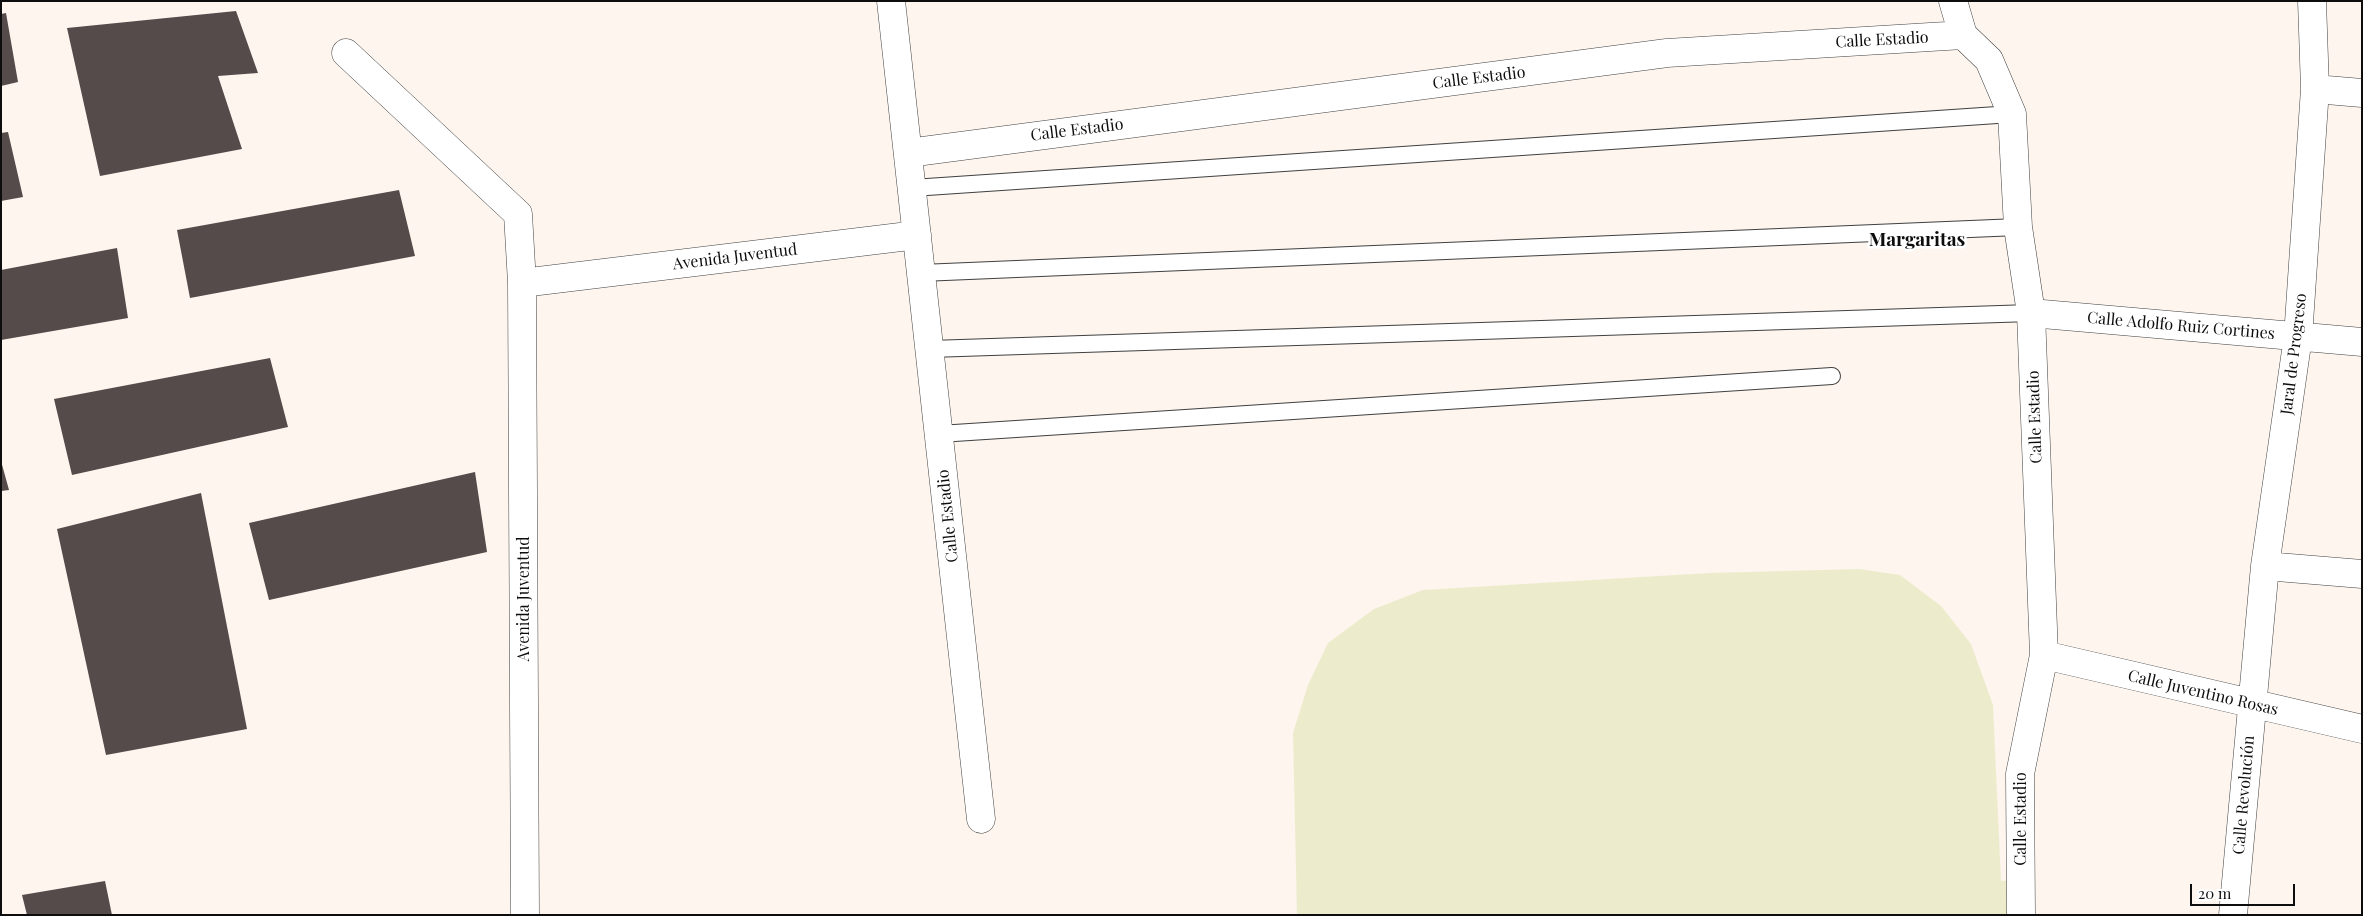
<!DOCTYPE html>
<meta charset="utf-8">
<style>
body{margin:0}
#map{position:relative;width:2363px;height:916px;overflow:hidden;background:#fdf5ee;font-family:"Playfair Display",serif}
canvas{display:block}
.frame{position:absolute;inset:0;border:2px solid #0d0d0d;pointer-events:none}
.scale{position:absolute;left:2190px;top:884px;width:105px;height:22px;box-sizing:border-box;border:2px solid #0d0d0d;border-top:0;padding-left:6px;font-size:15px;line-height:18px;white-space:nowrap;color:#0d0d0d;-webkit-text-stroke:4px #fff;paint-order:stroke}
</style>
<div id="map">
<canvas width="2363" height="916"></canvas>
<div class="frame"></div>
<div class="scale">20 m</div>
</div>
<script>
const ctx = document.querySelector('canvas').getContext('2d');
ctx.lineJoin = 'round';
function fill(path, color) {
  ctx.fillStyle = color;
  ctx.fill(path, 'evenodd');
}
function poly(rows) {
  const path = new Path2D();
  for (const r of rows) {
    path.moveTo(r[0], r[1]);
    for (let i = 2; i < r.length; i += 2) path.lineTo(r[i], r[i + 1]);
  }
  return path;
}
function trace(path, color, width, dash) {
  ctx.strokeStyle = color;
  ctx.lineWidth = width;
  ctx.lineCap = dash ? 'butt' : 'round';
  ctx.setLineDash(dash || []);
  ctx.stroke(path);
}
function write(font, color, halo, rows, align = 'center') {
  ctx.font = font + ' "Playfair Display",serif';
  ctx.lineWidth = 5;
  ctx.setLineDash([]);
  ctx.textBaseline = 'middle';
  ctx.strokeStyle = halo;
  ctx.fillStyle = color;
  for (const [text, x, y, turn = 0] of rows) {
    ctx.save();
    ctx.translate(x, y);
    ctx.rotate((+turn || 0) * Math.PI / 180);
    ctx.textAlign = isNaN(turn) ? turn : align;
    if (halo) ctx.strokeText(text, 0, 0);
    ctx.fillText(text, 0, 0);
    ctx.restore();
  }
}
fill(poly([
 [1859,569,1900,575,1941,606,1971,644,1993,705,2001,881,2010,880,2012,915,1297,915,1293,733,1308,685,1328,643,1374,609,1423,590,1709,573]
]), '#ececcc');
fill(poly([
 [236,11,258,73,218,76,242,149,100,176,67,28],
 [6,13,18,82,1,86,1,14],
 [8,132,23,197,1,201,1,133],
 [399,190,415,256,190,298,177,230],
 [117,248,128,318,1,340,1,270],
 [270,358,288,427,72,475,54,399],
 [1,461,9,490,1,491],
 [475,472,487,552,269,600,249,523],
 [201,493,247,729,106,755,57,529],
 [105,881,112,915,27,915,22,895]
]), '#544b4a');
const lane = poly([
 [912,188,2012,114],
 [921,273,2018,227],
 [930,349,2031,313],
 [939,434,1832,376]
]);
const street = poly([
 [891,1,981,819],
 [1953,1,1963,35],
 [346,53,518,214,522,283,525,915],
 [2315,89,2362,93],
 [908,153,1667,53,1963,35,1989,60,2012,114,2018,227,2031,313,2044,655,2020,774,2021,915],
 [522,283,917,235],
 [2031,313,2362,342],
 [2265,566,2362,574],
 [2044,655,2362,729],
 [2233,915,2265,566,2298,337,2315,89,2312,1]
]);
trace(lane, '#404040', 18);
trace(street, '#404040', 29);
trace(lane, '#fff', 16);
trace(street, '#fff', 28);
write('16px', '#0d0d0d', '#fff', [
 ["Calle Estadio",1882,40,-3],
 ["Calle Estadio",1479,78,-7],
 ["Calle Estadio",1077,130,-7],
 ["Avenida Juventud",735,257,-7],
 ["Calle Adolfo Ruiz Cortines",2181,326,5],
 ["Jaral de Progreso",2294,354,-83],
 ["Calle Estadio",2035,417,-92],
 ["Calle Estadio",948,516,-96],
 ["Avenida Juventud",524,599,-90],
 ["Calle Juventino Rosas",2203,693,13],
 ["Calle Revolución",2244,795,-85],
 ["Calle Estadio",2021,819,-90]
]);
write('bold 19px', '#0d0d0d', '#fff', [
 ["Margaritas",1917,240]
]);
</script>
